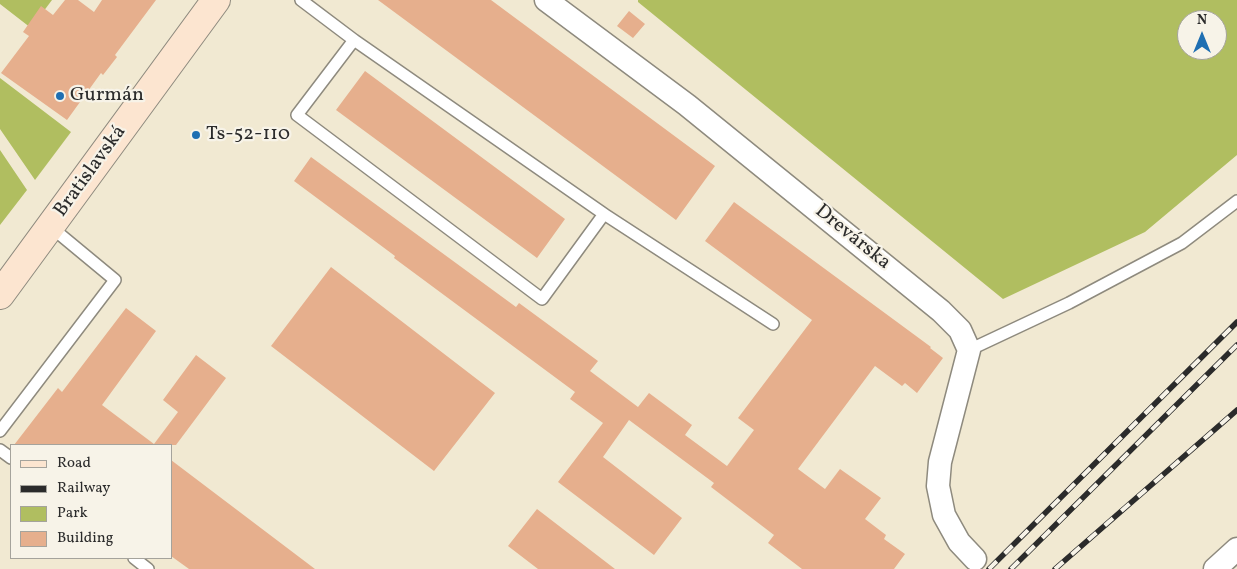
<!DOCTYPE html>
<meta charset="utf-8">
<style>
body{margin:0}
#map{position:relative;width:1237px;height:569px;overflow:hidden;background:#f1e9d2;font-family:Vollkorn,serif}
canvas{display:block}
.legend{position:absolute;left:10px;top:444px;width:162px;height:115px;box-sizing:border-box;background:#f7f3e8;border:1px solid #a5a39c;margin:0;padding:6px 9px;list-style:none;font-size:15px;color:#2b2b2b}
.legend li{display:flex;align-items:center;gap:10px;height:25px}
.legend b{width:25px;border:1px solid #a5a39c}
.north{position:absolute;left:1177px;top:10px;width:50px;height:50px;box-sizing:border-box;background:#f7f3e8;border:1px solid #a5a39c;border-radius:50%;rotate:0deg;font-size:14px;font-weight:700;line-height:20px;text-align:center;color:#2b2b2b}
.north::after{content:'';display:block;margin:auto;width:18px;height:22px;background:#1f6fb2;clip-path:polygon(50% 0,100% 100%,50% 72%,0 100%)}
</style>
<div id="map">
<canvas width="1237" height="569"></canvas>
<ul class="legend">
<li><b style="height:6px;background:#fce5d0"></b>Road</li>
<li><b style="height:6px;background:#2b2b2b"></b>Railway</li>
<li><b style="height:14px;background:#b0be60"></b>Park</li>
<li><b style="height:14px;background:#e6af8d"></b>Building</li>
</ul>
<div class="north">N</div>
</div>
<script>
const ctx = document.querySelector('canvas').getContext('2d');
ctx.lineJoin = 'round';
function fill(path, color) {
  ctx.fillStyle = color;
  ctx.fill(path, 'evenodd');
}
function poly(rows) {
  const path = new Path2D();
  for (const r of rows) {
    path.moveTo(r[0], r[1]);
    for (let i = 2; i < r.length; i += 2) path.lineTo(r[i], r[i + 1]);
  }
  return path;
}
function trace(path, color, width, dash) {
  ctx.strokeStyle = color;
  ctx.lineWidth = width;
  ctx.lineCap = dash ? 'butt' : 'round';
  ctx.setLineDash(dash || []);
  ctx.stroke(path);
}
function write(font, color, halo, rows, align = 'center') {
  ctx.font = font + ' Vollkorn,serif';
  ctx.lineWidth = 4.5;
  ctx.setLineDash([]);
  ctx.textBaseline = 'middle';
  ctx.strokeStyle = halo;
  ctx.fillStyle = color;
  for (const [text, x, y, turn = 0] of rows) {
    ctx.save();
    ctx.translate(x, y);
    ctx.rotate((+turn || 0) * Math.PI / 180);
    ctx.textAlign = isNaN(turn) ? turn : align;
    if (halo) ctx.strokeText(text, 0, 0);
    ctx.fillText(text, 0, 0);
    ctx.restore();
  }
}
fill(poly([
 [0,0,52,0,31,28,0,4],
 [638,0,1237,0,1237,155,1145,232,1003,299,638,2],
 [1187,20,1217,20,1217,50,1187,50],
 [0,78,71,132,35,180,0,129],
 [0,150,27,190,0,225]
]), '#b0be60');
fill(poly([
 [65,0,78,0,94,12,102,0,156,0,115,55,117,57,103,75,101,73,67,120,1,73,29,36,23,32,41,6,53,15],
 [378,0,491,0,715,166,676,220],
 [629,11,645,24,633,38,617,26],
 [365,71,565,219,537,258,336,110],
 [311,157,516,307,519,303,598,361,590,371,638,407,649,393,692,425,685,435,727,466,754,430,738,418,812,320,705,241,734,202,931,347,930,348,943,358,917,393,905,383,902,386,875,366,798,469,825,489,840,469,881,498,865,519,886,535,884,539,905,554,894,569,802,569,768,543,774,535,711,487,714,483,629,420,603,457,682,518,654,555,558,482,603,423,570,399,575,392,394,258,395,256,294,181],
 [331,267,495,393,434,471,271,346],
 [126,308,156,331,102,405,154,444,178,412,163,400,196,355,226,378,176,445,14,445,58,388,62,392],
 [171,460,315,569,189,569,171,556],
 [537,509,615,569,538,569,508,546]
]), '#e6af8d');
const service = poly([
 [301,0,354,40,604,214,773,324],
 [354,40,297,115,542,299,604,214],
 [969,350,1069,303,1182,243,1237,201],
 [0,431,115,280,51,227],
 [0,450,11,458],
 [134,558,148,569]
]);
const minor = poly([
 [546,0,687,105,941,311,960,330,969,350,940,462,938,486,944,515,959,542,975,559],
 [1215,569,1237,549]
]);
const secondary = poly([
 [0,295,216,0]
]);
trace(service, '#8e8a7e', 14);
trace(minor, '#8e8a7e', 25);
trace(secondary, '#8e8a7e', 30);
trace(service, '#fff', 11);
trace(minor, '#fff', 22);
trace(secondary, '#fce5d0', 28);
const rail = poly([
 [989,569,1237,322],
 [1011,569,1237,345],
 [1055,569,1237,410]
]);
trace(rail, '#2b2b2b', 5.5);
trace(rail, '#f7f3e8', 4, [11]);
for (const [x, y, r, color] of [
 [60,96,5,"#1f6fb2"],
 [196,135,5,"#1f6fb2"]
]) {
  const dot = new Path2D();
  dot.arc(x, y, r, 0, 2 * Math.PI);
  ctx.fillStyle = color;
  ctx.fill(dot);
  trace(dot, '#f7f3e8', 2);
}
write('20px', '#2b2b2b', '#f7f3e8', [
 ["Gurmán",70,96],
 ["Ts-52-110",206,135]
], 'left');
write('20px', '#2b2b2b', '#f7f3e8', [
 ["Bratislavská",91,172,-54],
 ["Drevárska",852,238,39]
]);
</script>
